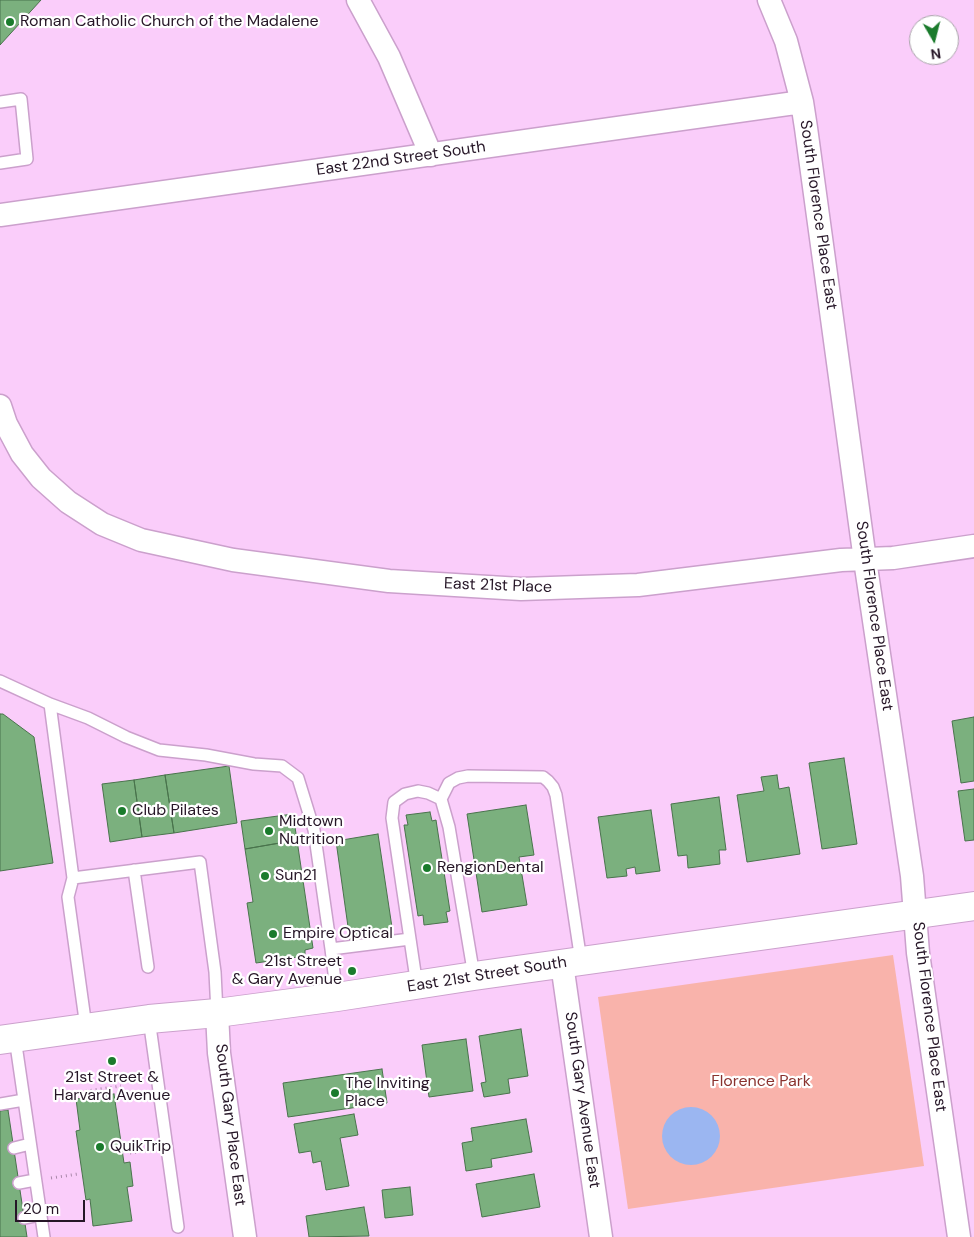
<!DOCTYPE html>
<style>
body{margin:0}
#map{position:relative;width:974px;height:1237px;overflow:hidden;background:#facdfa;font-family:"DM Sans",sans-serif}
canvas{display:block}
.north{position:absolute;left:909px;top:15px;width:50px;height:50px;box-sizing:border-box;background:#fff;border:1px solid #a8a2a9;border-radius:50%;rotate:172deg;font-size:14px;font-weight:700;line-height:20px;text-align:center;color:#261627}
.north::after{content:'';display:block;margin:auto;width:18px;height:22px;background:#1a7b2c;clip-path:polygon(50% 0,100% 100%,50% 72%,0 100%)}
.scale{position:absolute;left:15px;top:1200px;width:70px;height:22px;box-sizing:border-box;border:2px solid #261627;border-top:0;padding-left:6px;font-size:15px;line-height:18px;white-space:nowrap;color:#261627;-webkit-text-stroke:4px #fff;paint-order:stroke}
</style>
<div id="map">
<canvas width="974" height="1237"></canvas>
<div class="north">N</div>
<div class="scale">20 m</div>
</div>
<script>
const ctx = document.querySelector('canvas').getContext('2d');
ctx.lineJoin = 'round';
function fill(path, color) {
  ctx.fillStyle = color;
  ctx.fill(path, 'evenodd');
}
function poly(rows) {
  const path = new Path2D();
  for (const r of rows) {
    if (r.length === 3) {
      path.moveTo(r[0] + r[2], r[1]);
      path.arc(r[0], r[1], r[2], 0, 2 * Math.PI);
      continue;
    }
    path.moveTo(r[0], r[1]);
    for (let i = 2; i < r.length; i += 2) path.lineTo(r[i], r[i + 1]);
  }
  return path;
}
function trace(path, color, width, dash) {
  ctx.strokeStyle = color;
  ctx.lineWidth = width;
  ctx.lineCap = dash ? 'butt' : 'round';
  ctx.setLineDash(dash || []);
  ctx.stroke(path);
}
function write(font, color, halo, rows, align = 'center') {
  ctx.font = font + ' "DM Sans",sans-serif';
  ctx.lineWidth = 4.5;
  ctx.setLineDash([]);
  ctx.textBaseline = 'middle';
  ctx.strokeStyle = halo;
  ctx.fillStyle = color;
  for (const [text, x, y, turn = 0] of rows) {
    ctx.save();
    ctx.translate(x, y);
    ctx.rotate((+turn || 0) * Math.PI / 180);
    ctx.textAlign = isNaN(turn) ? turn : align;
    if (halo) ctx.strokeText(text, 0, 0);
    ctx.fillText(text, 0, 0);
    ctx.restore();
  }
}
fill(poly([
 [893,955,924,1166,628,1209,598,997]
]), '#f9b3ab');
fill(poly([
 [691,1136,29]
]), '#9bb6f1');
const building = poly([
 [0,0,41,0,0,45,0,0],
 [0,714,3,714,34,737,53,863,0,871,0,714],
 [974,717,974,781,961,783,952,721,974,717],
 [844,758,857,844,822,849,809,763,844,758],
 [229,766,237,823,174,833,165,775,229,766],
 [165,775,174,833,142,837,134,780,165,775],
 [777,775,779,789,789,787,800,854,747,862,737,795,764,791,761,777,777,775],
 [134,780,142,837,110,842,102,784,134,780],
 [974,789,974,840,965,841,958,791,974,789],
 [719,797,726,850,719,850,720,864,688,868,687,855,678,856,671,804,719,797],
 [526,805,534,855,519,857,527,905,482,912,467,814,526,805],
 [651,810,660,871,636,874,635,867,626,869,627,876,607,878,598,817,651,810],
 [430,812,432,821,436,820,450,911,446,912,448,922,424,925,423,915,418,916,404,825,408,825,406,815,430,812],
 [293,814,297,840,245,849,241,821,293,814],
 [378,834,393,934,350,941,336,841,378,834],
 [297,840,313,948,305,950,305,956,256,963,247,903,253,902,245,849,297,840],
 [521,1029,528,1076,508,1079,510,1093,484,1097,481,1083,486,1082,479,1036,521,1029],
 [466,1039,473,1091,429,1097,422,1045,466,1039],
 [382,1069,387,1103,288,1117,283,1083,382,1069],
 [114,1094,124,1163,130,1162,133,1186,127,1187,132,1221,93,1226,90,1199,86,1200,76,1131,80,1130,76,1099,114,1094],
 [8,1110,27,1237,0,1237,0,1111,8,1110],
 [354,1114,358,1135,340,1138,349,1186,326,1190,321,1161,313,1163,311,1151,299,1153,294,1124,354,1114],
 [526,1119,532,1152,491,1159,492,1167,466,1171,462,1143,473,1141,471,1128,526,1119],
 [534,1174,540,1207,482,1217,476,1184,534,1174],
 [410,1187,413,1215,385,1218,382,1190,410,1187],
 [364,1207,369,1236,309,1237,306,1216,364,1207]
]);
fill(building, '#7bb07e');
trace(building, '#49734c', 1);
const lane = poly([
 [0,102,21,99,27,159,0,163],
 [0,681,50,704,73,878,68,897,86,1027],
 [50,704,88,718,126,737,159,750,206,755,254,764,282,766,298,778,314,830,331,949],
 [441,799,449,783,458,778,468,776,543,777,548,781,553,787,556,795,581,961],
 [134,870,148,967],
 [73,878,200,862,215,972,217,1013],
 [417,986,392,818,394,802,405,794,418,791,428,793,441,799,449,827,474,976],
 [337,997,331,949,410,939],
 [149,1019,178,1227],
 [15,1038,44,1237],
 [0,1104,24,1100],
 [14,1148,30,1144],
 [19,1183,35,1180],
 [24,1218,40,1215]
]);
const street = poly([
 [358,0,389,57,431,155],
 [769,0,786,41,802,102,806,128,865,560,912,876,918,953,959,1237],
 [0,215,802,102],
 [0,406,6,424,22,454,41,478,68,502,102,524,141,540,233,560,389,581,521,589,638,585,841,560,893,558,974,546],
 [562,964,601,1237],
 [217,1013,219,1053,245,1237]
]);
const secondary = poly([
 [0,1040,149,1019,217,1013,337,997,474,976,974,906]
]);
trace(lane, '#cba0cc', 14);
trace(street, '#cba0cc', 25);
trace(secondary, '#cba0cc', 30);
trace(poly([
 [66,1094,121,1086],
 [130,1153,151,1150],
 [51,1178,78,1174]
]), '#a987a9', 3, [1, 4]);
trace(lane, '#fff', 11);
trace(street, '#fff', 22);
trace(secondary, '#fff', 28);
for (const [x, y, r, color] of [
 [10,22,5,"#1a7b2c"],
 [122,811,5,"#1a7b2c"],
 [269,831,5,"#1a7b2c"],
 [427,868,5,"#1a7b2c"],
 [265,876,5,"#1a7b2c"],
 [273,934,5,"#1a7b2c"],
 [352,971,5,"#1a7b2c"],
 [112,1061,5,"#1a7b2c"],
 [335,1093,5,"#1a7b2c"],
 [100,1147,5,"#1a7b2c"]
]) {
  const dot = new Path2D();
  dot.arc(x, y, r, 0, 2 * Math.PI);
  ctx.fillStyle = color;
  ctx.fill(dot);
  trace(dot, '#fff', 2);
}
write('16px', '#261627', '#fff', [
 ["Roman Catholic Church of the Madalene",20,22],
 ["Club Pilates",132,811],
 ["Midtown",279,822],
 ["Nutrition",279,840],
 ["RengionDental",437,868],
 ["Sun21",275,876],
 ["Empire Optical",283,934],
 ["21st Street",342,962,"right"],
 ["& Gary Avenue",342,980,"right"],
 ["21st Street &",112,1078,"center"],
 ["Harvard Avenue",112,1096,"center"],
 ["The Inviting",345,1084],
 ["Place",345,1102],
 ["QuikTrip",110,1147]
], 'left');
write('16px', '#261627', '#fff', [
 ["East 22nd Street South",401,159,-8],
 ["South Florence Place East",818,215,82],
 ["East 21st Place",498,586,2],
 ["South Florence Place East",874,616,82],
 ["East 21st Street South",487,975,-9],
 ["South Florence Place East",929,1017,83],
 ["South Gary Avenue East",582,1100,82],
 ["South Gary Place East",230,1125,83]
]);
write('16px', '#8a322e', '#fff', [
 ["Florence Park",761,1082]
]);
</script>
